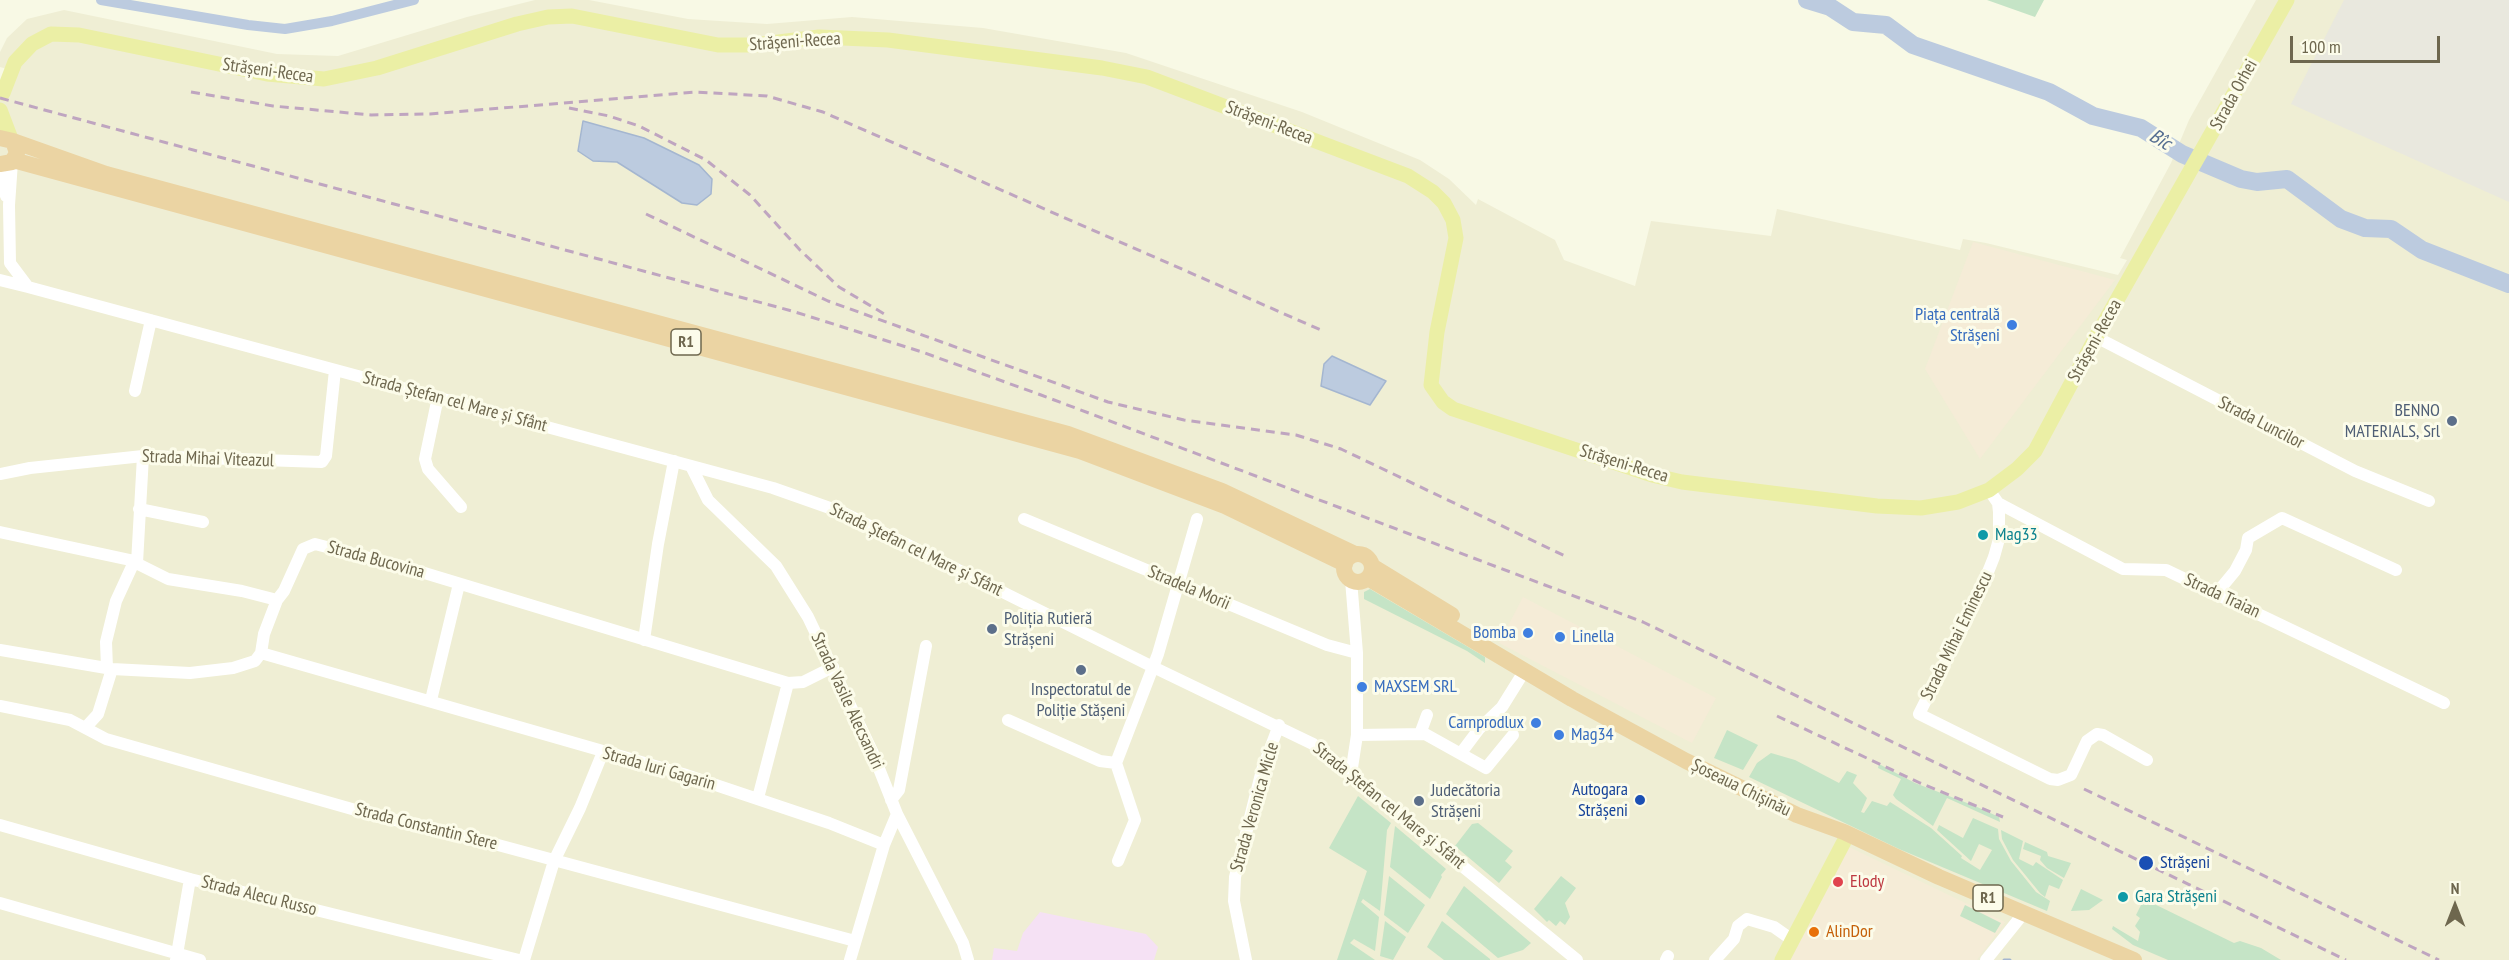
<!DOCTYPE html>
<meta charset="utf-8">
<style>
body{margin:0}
#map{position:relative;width:2509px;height:960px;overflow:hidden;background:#f8f9e5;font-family:"PT Sans Narrow",sans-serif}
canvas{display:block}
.north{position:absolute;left:2425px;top:876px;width:60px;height:60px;-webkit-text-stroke:4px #fcfcea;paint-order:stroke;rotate:0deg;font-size:16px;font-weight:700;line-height:24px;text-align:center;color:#6e674e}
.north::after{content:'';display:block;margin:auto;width:21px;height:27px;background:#6e674e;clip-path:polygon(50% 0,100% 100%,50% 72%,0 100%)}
.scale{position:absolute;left:2290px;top:36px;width:150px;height:27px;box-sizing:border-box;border:3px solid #6e674e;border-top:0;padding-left:8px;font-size:18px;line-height:21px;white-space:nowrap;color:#6e674e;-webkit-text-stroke:4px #fcfcea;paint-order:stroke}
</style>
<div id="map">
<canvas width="2509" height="960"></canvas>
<div class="north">N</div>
<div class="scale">100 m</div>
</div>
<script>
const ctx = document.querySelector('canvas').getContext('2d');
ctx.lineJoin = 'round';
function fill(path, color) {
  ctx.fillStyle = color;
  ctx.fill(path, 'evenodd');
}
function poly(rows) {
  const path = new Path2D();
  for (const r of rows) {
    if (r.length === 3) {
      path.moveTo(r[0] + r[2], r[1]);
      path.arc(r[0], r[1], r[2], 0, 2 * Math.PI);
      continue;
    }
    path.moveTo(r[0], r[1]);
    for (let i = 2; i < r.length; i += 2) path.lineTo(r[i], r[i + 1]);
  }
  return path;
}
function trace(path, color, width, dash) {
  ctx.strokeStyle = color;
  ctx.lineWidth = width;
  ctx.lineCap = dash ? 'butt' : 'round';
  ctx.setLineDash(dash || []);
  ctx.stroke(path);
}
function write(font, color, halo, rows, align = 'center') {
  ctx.font = font + ' "PT Sans Narrow",sans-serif';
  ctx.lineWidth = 6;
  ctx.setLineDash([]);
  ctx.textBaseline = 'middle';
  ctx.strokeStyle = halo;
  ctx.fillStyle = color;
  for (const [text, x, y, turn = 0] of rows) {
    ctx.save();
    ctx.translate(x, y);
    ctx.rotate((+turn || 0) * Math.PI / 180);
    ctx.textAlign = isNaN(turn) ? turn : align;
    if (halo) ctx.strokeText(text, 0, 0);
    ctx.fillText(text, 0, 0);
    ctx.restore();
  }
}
fill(poly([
 [535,0,589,0,688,19,767,24,852,17,983,28,1126,53,1302,112,1420,160,1449,179,1476,205,1478,199,1555,240,1564,260,1635,286,1651,221,1771,236,1777,209,1960,250,1963,239,1986,243,2118,275,2127,260,2120,258,2171,163,2189,120,2256,0,2509,0,2509,960,0,960,0,97,11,70,0,67,0,52,7,38,27,19,64,10,277,54,338,56,467,17]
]), '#efeed4');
fill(poly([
 [1973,242,2115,280,1980,459,1925,369],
 [1523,597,1716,698,1692,743,1499,643],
 [1849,847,2005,922,1977,960,1786,960]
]), '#f5ecd7');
fill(poly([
 [2344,0,2509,0,2509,202,2291,104]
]), '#e9e8de');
fill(poly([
 [1040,912,1146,934,1158,947,1154,960,992,960,994,948,1017,951,1023,933]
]), '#f5e1f4');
fill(poly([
 [1987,0,2044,0,2035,17],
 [1370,589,1485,657,1485,663,1467,651,1364,599,1364,592],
 [1727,730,1758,745,1743,770,1714,758],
 [1771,753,1795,760,1839,783,1847,771,1857,775,1853,783,1867,798,1861,812,1864,813,1872,801,1887,806,1890,802,1931,828,1962,856,1961,858,1980,870,1992,850,1979,844,1971,861,1937,830,1939,825,1963,838,1973,818,1998,829,1999,839,2011,861,2036,892,2050,901,2047,911,1899,849,1749,777,1757,763],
 [1879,764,1915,783,1975,806,1999,817,2000,822,1947,798,1933,826,1896,799,1893,795,1901,779,1878,768],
 [1358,796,1391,823,1387,830,1380,911,1363,899,1361,902,1379,917,1375,951,1354,939,1350,943,1375,960,1337,960,1367,871,1329,848],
 [1478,823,1513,851,1505,861,1512,867,1499,883,1455,846,1472,824],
 [1395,826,1446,869,1441,875,1442,877,1430,899,1390,867],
 [2001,830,2023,841,2019,859,2033,866,2036,862,2063,880,2059,889,2049,885,2045,897,2040,893,2013,860,2002,839],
 [2025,842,2047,852,2048,856,2071,863,2064,878,2047,868,2040,860,2041,856,2023,849],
 [1389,876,1425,905,1408,933,1384,915],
 [1561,876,1576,888,1565,903,1570,917,1565,925,1560,921,1556,926,1549,920,1547,922,1534,909],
 [1464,886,1531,943,1523,950,1498,958,1446,914],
 [2081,889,2103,900,2089,910,2071,911],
 [2144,899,2234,943,2240,941,2261,948,2281,960,2168,960,2133,945,2112,929,2113,926,2138,941,2140,932,2135,926,2140,918,2136,915],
 [1965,905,2001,923,1995,933,1960,916],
 [1385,921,1406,937,1393,960,1380,956],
 [1442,921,1490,959,1490,960,1444,960,1427,947]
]), '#c5e4c6');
const water = poly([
 [583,121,644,138,699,165,712,179,711,194,697,205,682,203,617,162,593,161,578,151,583,121],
 [1332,356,1386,381,1370,405,1321,386,1324,364,1332,356]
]);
fill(water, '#bccbdf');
trace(water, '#a4b6d0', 1.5);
trace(poly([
 [2004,960,2010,960]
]), '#a4b6d0', 3);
trace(poly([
 [101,0,248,25,285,29,332,21,414,0]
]), '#bccbdf', 10);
trace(poly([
 [1807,0,1830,7,1853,22,1886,25,1913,45,2049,92,2093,116,2141,128,2182,154,2241,179,2257,182,2287,179,2341,219,2365,228,2391,229,2422,250,2509,284]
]), '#bccbdf', 18);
trace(poly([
 [12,162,9,205,10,263,28,287,773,488,844,513,1151,666,1313,744,1577,960],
 [0,174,6,196],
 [0,280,28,287],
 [2096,337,2355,471,2429,501],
 [135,391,151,320],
 [438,397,425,459,428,469,461,507],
 [691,466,708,500,776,566,808,617,872,751,897,814,963,943,968,960],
 [0,474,30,468,143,456,322,462,326,456,335,370],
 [1989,490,1998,503,1999,512,1999,539,1994,557,1978,597,1919,714,2050,779,2058,780,2071,775,2087,741,2097,734,2103,735,2147,760],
 [1998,503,2123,569,2166,570,2444,703],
 [139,509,203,522],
 [1024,519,1327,645,1357,653],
 [0,532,130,560,168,579,242,591,277,600,284,591,303,549,315,544,408,568,788,683,803,682,833,667],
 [137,563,143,456],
 [1351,580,1357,653,1357,735,1351,774],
 [2216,594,2235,571,2246,550,2248,538,2282,518,2396,570],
 [644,640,658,544,674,461],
 [0,650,112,669,190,673,233,668,255,661,261,653,264,634,277,600],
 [261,653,683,774,829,823,884,845],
 [107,668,106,642,116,601,134,562],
 [431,700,459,584],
 [0,706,70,720,106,739,373,815,472,838,855,941],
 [1008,720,1100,761,1116,763],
 [87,726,98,714,112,669],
 [1420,734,1427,715],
 [1357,735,1425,734,1486,768,1513,735],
 [1461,753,1479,729,1502,707,1525,670],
 [758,798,788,683],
 [891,800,899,790,926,646],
 [0,825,190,879,519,960],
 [1118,861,1135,820,1116,763,1158,654,1197,519],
 [0,903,200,960],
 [176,960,190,879],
 [524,960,554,861,580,808,603,752],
 [850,960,884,845,897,814],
 [1246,960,1234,901,1235,877,1262,770,1279,725],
 [1666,960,1668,956],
 [1715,960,1734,939,1738,926,1747,919,1774,927,1791,939],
 [1986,960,2023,914]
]), '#fff', 12);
trace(poly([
 [3,93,15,62,32,44,51,34,79,35,267,74,324,79,377,68,517,24,548,17,572,16,718,45,754,45,819,37,888,40,1102,68,1147,77,1408,176,1433,192,1444,203,1453,220,1456,238,1437,332,1431,385,1443,402,1453,409,1652,475,1682,482,1877,506,1921,508,1958,502,1989,490,2017,469,2035,451,2096,337,2287,0],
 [0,110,11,139],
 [1782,960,1848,834]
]), '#ebefa5', 15);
trace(poly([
 [0,138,13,141,17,153,12,162,0,164],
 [13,141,106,174,1068,434,1222,491,1355,554],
 [13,160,1080,451,1225,506,1345,564],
 [1358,568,14],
 [1372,566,1452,615],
 [1368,578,1572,699,1686,761,1797,815,1844,832,1939,877,2134,960]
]), '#ebd4a3', 16);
trace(poly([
 [191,92,273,106,371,115,430,114,696,92,767,96,823,112,1321,330],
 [0,98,792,311,922,352,1041,395,1643,622,2346,960],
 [569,108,609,116,639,126,706,160,750,195,800,250,839,287,886,315],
 [646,214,828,301,1108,402,1184,420,1296,435,1341,449,1565,556],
 [1777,716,1920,783,2003,817],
 [2084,789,2439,960]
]), '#bfa5c0', 3, [9, 6]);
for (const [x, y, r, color] of [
 [2012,325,6,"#3f7fe0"],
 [2452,421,6,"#5c6f8a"],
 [1983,535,6,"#0f9aa8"],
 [992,629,6,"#5c6f8a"],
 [1528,633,6,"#3f7fe0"],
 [1560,637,6,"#3f7fe0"],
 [1081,670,6,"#5c6f8a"],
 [1362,687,6,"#3f7fe0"],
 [1536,723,6,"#3f7fe0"],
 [1559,735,6,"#3f7fe0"],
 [1640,800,6,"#1a4fb4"],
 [1419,801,6,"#5c6f8a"],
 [2146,863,8,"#1a4fb4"],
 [1838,882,6,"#e0444e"],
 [2123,897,6,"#0f9aa8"],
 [1814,932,6,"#e8710a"]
]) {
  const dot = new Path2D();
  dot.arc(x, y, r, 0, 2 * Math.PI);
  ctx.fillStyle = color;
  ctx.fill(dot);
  trace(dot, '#fcfcea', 2);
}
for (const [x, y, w] of [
 [686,342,30],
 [1988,898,30]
]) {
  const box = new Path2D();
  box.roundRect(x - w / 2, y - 13, w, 26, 4.5);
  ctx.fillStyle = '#fcfcea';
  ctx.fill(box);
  trace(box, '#6e674e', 1.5);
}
write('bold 16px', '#6e674e', null, [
 ["R1",686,342],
 ["R1",1988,898]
]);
write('18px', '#6e674e', '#fcfcea', [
 ["Strășeni-Recea",795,42,-4],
 ["Strășeni-Recea",268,71,8],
 ["Strada Orhei",2234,95,-61],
 ["Strășeni-Recea",1269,123,21],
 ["Strășeni-Recea",2095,341,-61],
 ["Strada Ștefan cel Mare și Sfânt",455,402,15],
 ["Strada Luncilor",2261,423,27],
 ["Strada Mihai Viteazul",208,459,2],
 ["Strășeni-Recea",1624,464,17],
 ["Strada Ștefan cel Mare și Sfânt",916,550,26],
 ["Strada Bucovina",376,560,15],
 ["Stradela Morii",1189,588,23],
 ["Strada Traian",2222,596,25],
 ["Strada Mihai Eminescu",1957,636,-64],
 ["Strada Vasile Alecsandri",847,701,65],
 ["Strada Iuri Gagarin",659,769,16],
 ["Șoseaua Chișinău",1741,788,26],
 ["Strada Ștefan cel Mare și Sfânt",1389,806,39],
 ["Strada Veronica Micle",1255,807,-74],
 ["Strada Constantin Stere",426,827,14],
 ["Strada Alecu Russo",259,896,14]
]);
write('18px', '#366cbe', '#fcfcea', [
 ["Piața centrală",2000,315],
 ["Strășeni",2000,336],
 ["Bomba",1516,633],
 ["Linella",1572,637,"left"],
 ["MAXSEM SRL",1374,687,"left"],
 ["Carnprodlux",1524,723],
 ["Mag34",1571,735,"left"]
], 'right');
write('18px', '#4e5e75', '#fcfcea', [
 ["BENNO",2440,411,"right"],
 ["MATERIALS, Srl",2440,432,"right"],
 ["Poliția Rutieră",1004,619],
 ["Strășeni",1004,640],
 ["Inspectoratul de",1081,690,"center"],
 ["Poliție Stășeni",1081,711,"center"],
 ["Judecătoria",1431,791],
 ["Strășeni",1431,812]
], 'left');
write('18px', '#0d838f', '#fcfcea', [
 ["Mag33",1995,535],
 ["Gara Strășeni",2135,897]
], 'left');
write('18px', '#164399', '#fcfcea', [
 ["Autogara",1628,790],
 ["Strășeni",1628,811],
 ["Strășeni",2160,863,"left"]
], 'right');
write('18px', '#be3a42', '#fcfcea', [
 ["Elody",1850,882]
], 'left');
write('18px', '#c56008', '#fcfcea', [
 ["AlinDor",1826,932]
], 'left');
write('italic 20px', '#556e91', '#fcfcea', [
 ["Bîc",2160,140,31]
]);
</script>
